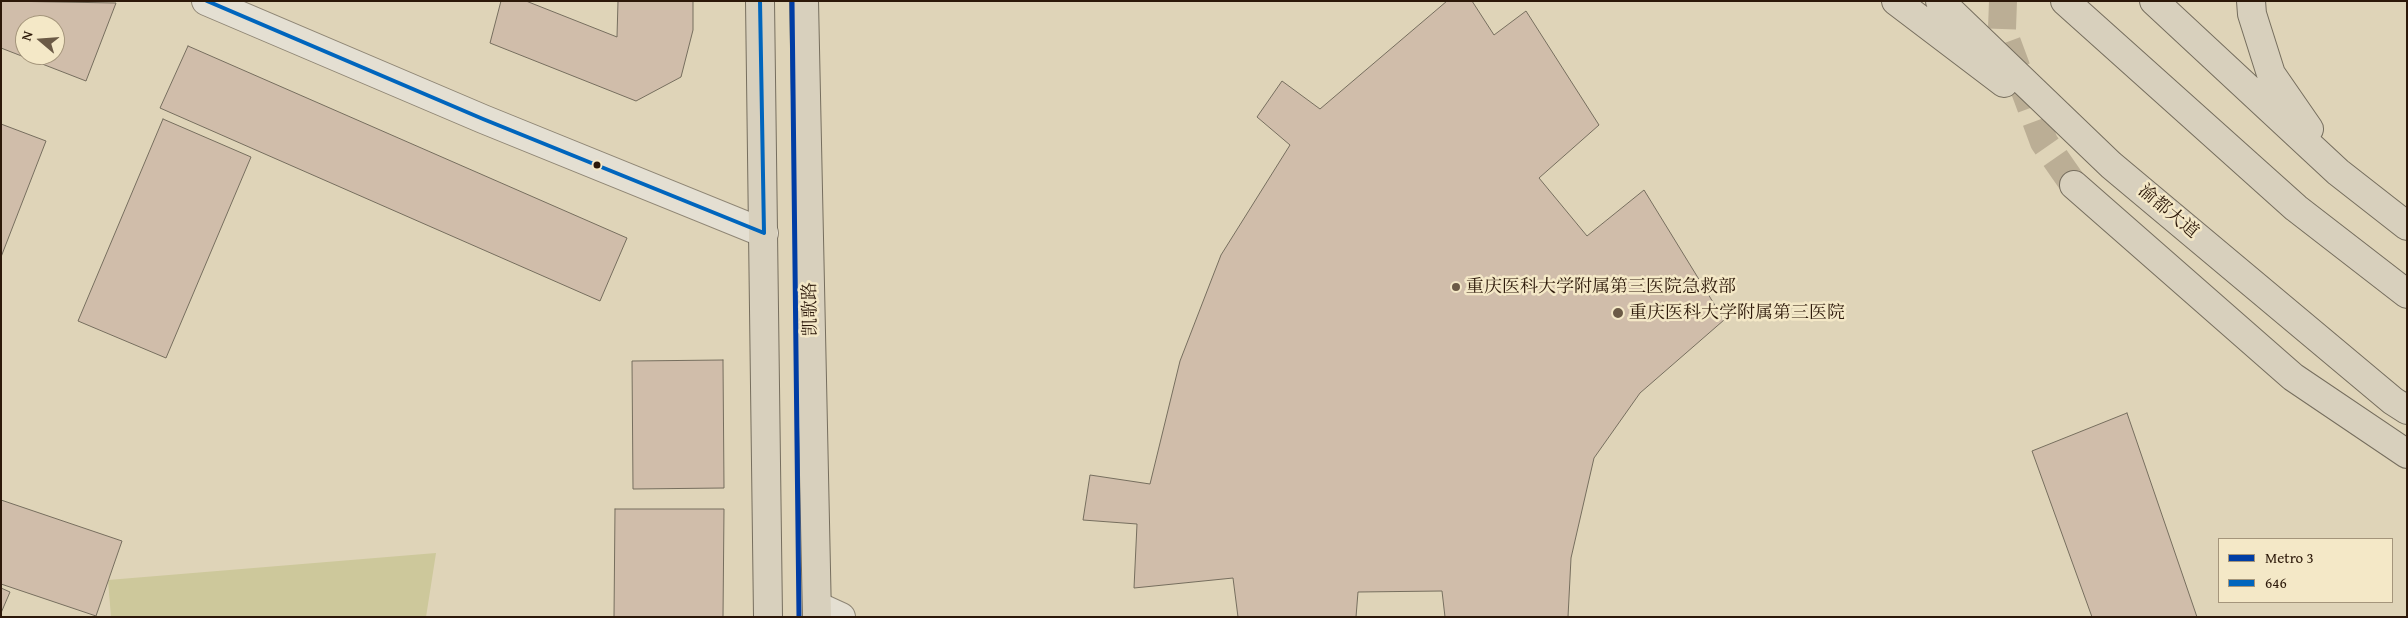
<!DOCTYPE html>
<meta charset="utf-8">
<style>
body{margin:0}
#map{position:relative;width:2408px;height:618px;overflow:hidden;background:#dfd4b8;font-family:"Gentium Book Plus",serif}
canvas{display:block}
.frame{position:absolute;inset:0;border:2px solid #2c1809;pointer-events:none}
.legend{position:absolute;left:2218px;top:538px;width:175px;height:65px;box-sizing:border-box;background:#f4e8c7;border:1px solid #a4957b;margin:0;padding:6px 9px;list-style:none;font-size:15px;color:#2c1809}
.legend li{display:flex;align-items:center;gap:10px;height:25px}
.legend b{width:25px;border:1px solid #a4957b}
.north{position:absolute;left:15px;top:15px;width:50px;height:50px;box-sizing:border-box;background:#f4e8c7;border:1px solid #a4957b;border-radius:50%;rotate:288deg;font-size:14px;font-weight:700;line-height:20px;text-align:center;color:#2c1809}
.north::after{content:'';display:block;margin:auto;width:18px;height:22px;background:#6b5a46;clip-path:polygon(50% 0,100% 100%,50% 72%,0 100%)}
</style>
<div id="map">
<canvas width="2408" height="618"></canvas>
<div class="frame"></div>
<ul class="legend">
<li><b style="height:6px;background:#003da5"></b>Metro 3</li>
<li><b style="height:6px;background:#0065bd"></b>646</li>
</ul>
<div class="north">N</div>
</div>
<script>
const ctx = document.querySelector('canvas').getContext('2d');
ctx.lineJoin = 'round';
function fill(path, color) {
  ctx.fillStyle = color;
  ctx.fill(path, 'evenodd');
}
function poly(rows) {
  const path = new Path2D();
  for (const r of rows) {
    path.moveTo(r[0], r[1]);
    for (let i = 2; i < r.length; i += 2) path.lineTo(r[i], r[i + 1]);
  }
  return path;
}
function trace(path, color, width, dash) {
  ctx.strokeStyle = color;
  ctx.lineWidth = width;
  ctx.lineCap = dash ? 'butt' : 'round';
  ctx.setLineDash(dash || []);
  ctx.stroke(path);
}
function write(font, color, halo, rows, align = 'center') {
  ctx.font = font + ' "Gentium Book Plus","Noto Serif SC",serif';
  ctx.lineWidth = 5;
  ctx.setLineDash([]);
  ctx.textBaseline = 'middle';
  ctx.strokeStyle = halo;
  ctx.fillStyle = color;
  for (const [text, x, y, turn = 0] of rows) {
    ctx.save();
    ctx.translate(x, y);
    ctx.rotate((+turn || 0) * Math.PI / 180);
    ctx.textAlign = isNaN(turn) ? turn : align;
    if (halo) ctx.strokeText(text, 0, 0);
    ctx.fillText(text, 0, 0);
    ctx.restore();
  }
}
fill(poly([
 [436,553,426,617,111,617,108,580]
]), '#cdc89b');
const building = poly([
 [1,1,116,3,86,81,1,48,1,1],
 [25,25,55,25,55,55,25,55,25,25],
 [501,1,526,1,617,37,618,1,693,1,693,30,681,77,636,101,490,43,501,1],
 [1447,1,1472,1,1494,35,1526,11,1599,125,1539,178,1587,236,1644,190,1724,320,1640,393,1594,458,1571,558,1568,617,1445,617,1442,591,1358,592,1356,617,1238,617,1233,578,1134,588,1137,524,1083,520,1090,475,1150,484,1180,361,1221,255,1290,145,1257,117,1282,81,1320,109,1447,1],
 [188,46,627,238,600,301,160,108,188,46],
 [163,119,251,157,166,358,78,321,163,119],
 [1,124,46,141,1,257,1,124],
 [723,360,724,488,633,489,632,361,723,360],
 [2127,413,2197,617,2092,617,2032,451,2127,413],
 [1,500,122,541,96,616,1,584,1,500],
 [615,509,724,509,723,617,614,617,615,509],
 [1,588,10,592,1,613,1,588]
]);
fill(building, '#d0bdaa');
trace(building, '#766e5e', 1);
trace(poly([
 [2003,1,2002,29,2044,142,2074,185]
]), '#bbae95', 28, [28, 14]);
const street = poly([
 [206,1,483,119,764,233],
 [817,606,841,617]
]);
const primary = poly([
 [760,1,768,617],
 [804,1,817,617]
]);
const highway = poly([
 [1896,1,2004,83],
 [1940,1,2111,165,2393,401,2407,410],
 [2065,1,2296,208,2407,294],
 [2154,1,2338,172,2407,226],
 [2251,1,2252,14,2271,74,2309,129],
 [2074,185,2293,377,2407,454]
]);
trace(street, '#8f8675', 30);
trace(primary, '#766e5e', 30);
trace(highway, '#766e5e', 30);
trace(street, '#e4dfd2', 28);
trace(primary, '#d8d0bd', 28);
trace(highway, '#d8d0bd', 28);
trace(poly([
 [207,1,483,119,764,233,760,1]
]), '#0065bd', 4);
trace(poly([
 [792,1,799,617]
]), '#003da5', 5);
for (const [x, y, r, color] of [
 [597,165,4.5,"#2c1809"],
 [1456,287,5,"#6b5a46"],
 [1618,313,6,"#6b5a46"]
]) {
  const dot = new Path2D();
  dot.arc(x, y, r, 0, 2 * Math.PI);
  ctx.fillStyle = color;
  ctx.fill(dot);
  trace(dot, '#f4e8c7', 2);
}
write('18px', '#2c1809', '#f4e8c7', [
 ["渝都大道",2168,212,40],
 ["凯歌路",811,309,-91]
]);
write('18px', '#2c1809', '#f4e8c7', [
 ["重庆医科大学附属第三医院急救部",1466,287],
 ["重庆医科大学附属第三医院",1629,313]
], 'left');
</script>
